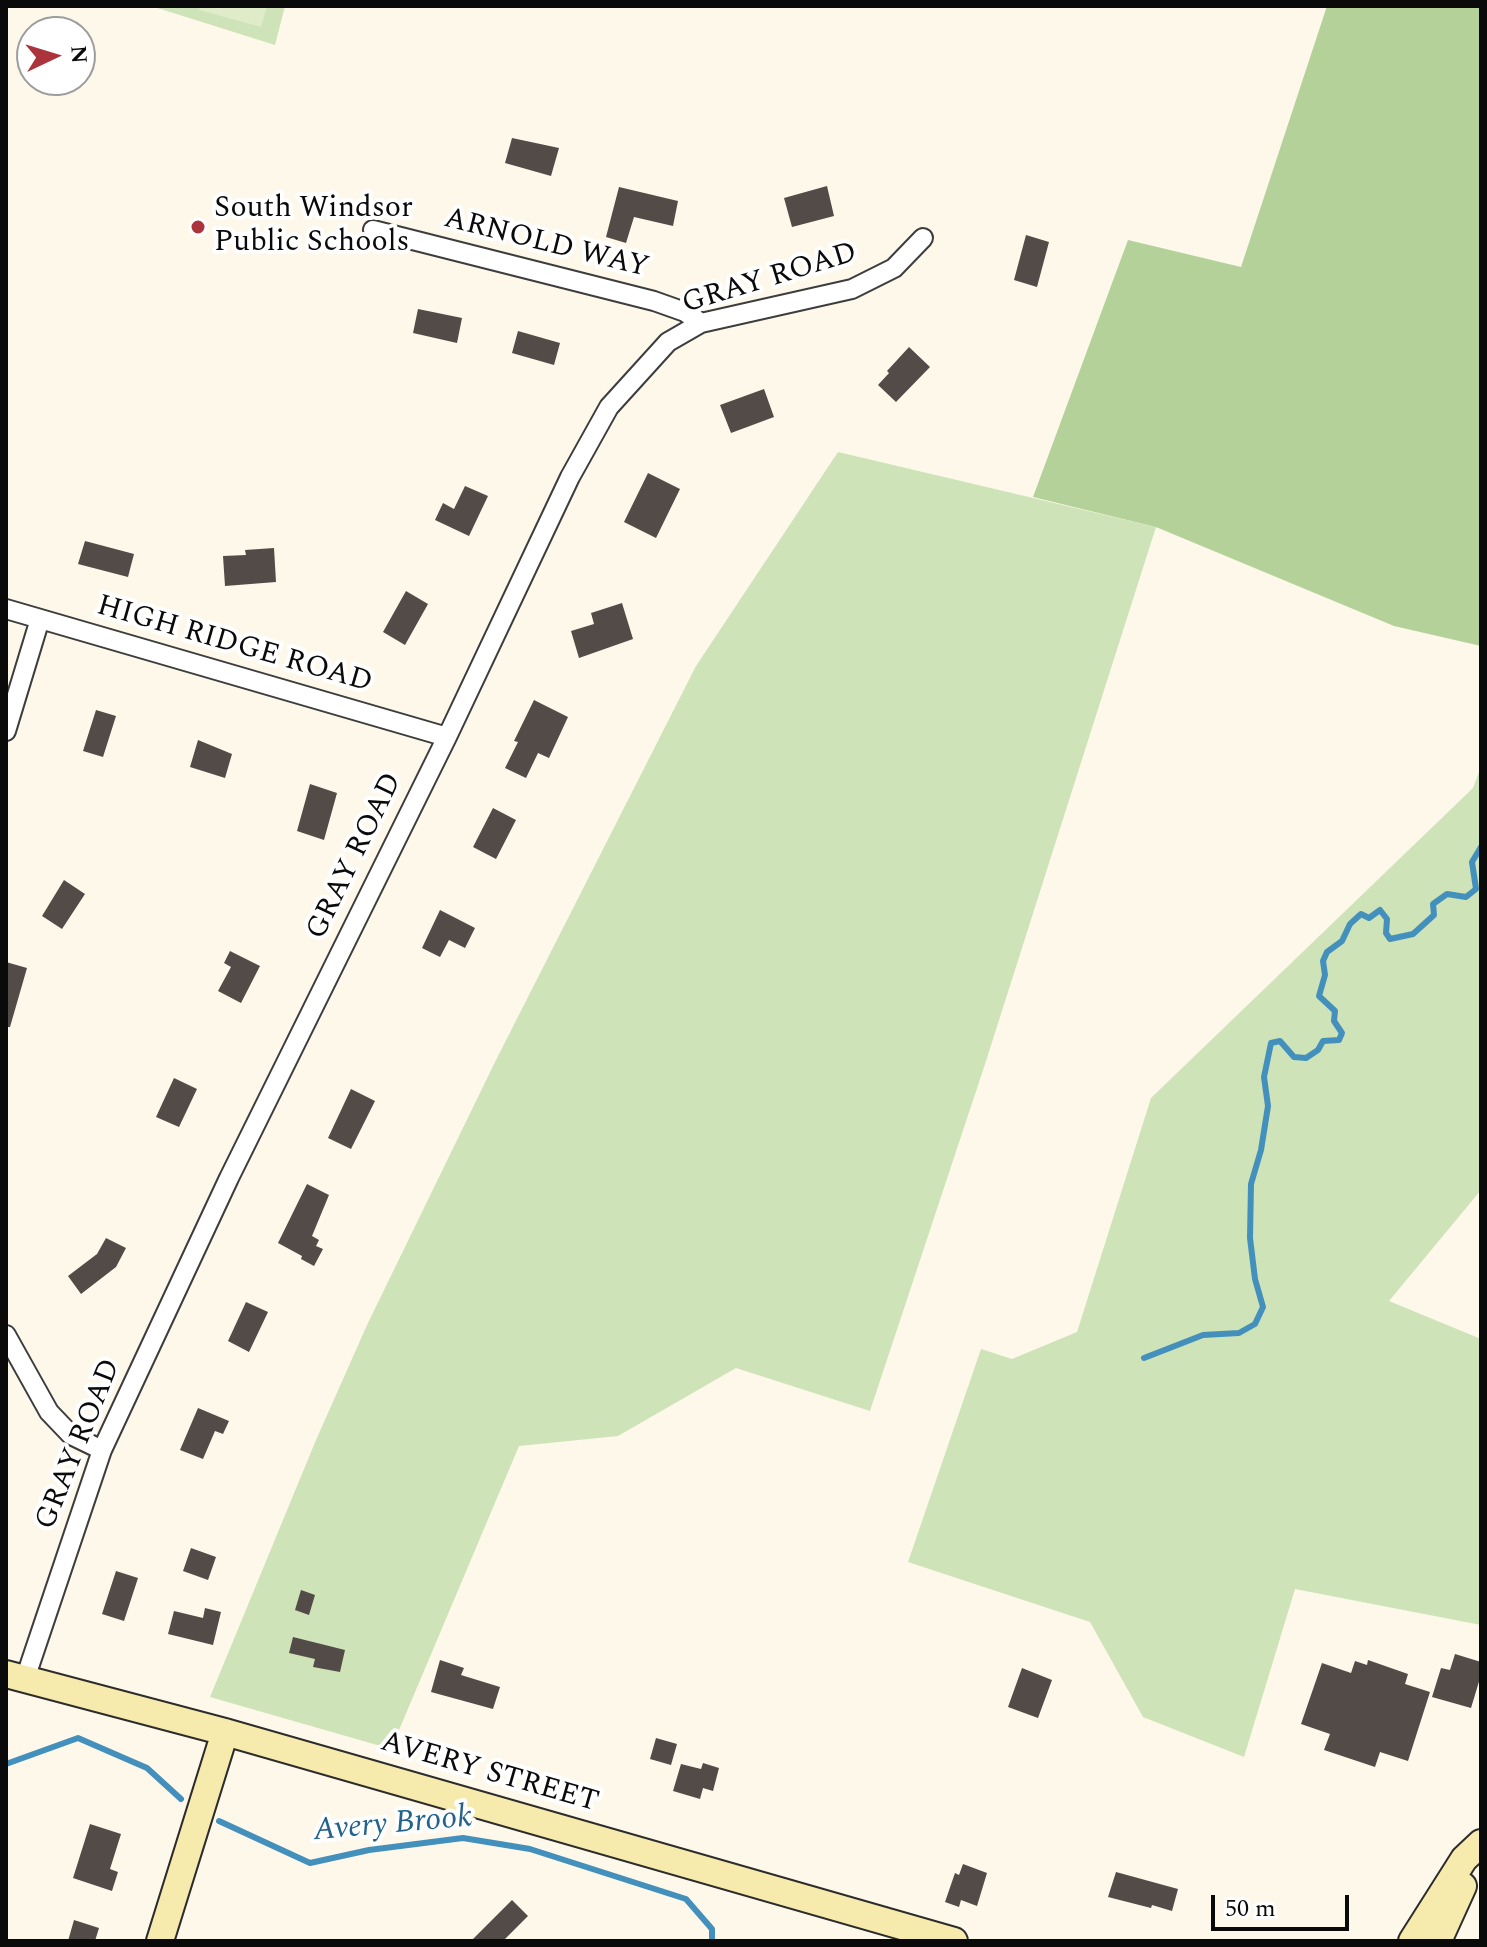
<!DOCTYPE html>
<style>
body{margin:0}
#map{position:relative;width:1487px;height:1947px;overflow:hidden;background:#fdf8ea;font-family:Spectral,serif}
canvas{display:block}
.frame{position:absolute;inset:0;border:8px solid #0a0a0a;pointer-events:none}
.north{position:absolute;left:16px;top:16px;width:80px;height:80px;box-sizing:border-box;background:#fff;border:2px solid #9d9d9d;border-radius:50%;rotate:86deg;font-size:22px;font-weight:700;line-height:32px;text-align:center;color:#0a0a0a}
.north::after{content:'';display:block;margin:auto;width:28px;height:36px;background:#aa333c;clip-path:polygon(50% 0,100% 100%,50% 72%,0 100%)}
.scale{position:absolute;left:1211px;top:1895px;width:138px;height:36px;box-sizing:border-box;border:4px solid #0a0a0a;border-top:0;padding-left:10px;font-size:24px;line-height:28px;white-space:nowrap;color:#0a0a0a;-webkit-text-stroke:6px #fff;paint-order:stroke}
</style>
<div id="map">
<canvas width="1487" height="1947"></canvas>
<div class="frame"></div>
<div class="north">N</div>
<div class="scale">50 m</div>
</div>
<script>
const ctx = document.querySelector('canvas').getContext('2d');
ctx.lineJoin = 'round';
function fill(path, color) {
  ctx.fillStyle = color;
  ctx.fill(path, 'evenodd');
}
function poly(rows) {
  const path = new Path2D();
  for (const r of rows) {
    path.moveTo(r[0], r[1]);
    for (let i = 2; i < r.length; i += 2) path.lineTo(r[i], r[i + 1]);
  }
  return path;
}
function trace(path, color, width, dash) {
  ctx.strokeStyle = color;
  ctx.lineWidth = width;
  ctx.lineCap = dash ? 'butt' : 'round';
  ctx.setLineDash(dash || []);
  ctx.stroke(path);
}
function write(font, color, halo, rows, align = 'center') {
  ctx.font = font + ' Spectral,serif';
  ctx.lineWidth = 8;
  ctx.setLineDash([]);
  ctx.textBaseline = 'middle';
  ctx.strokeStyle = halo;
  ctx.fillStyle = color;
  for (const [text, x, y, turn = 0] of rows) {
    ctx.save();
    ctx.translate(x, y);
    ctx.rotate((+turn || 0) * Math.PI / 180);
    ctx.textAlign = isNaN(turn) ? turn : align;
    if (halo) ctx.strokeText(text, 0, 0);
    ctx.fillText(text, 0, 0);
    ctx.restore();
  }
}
fill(poly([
 [151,6,285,6,275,45],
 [838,452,1156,527,986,1061,870,1411,736,1368,618,1436,519,1446,391,1749,210,1697,316,1440,367,1325,496,1060,696,666],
 [1481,767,1481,1190,1389,1301,1481,1339,1481,1625,1295,1589,1244,1757,1143,1717,1090,1622,908,1562,981,1349,1012,1359,1077,1332,1151,1098,1473,788]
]), '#cfe3b8');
fill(poly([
 [1327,6,1481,6,1481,646,1394,626,1156,527,1033,497,1128,240,1241,267]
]), '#b4d199');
fill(poly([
 [200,6,267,6,261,27,199,10]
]), '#e0ebc9');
trace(poly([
 [1144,1358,1203,1335,1239,1333,1255,1324,1263,1307,1255,1279,1250,1238,1251,1184,1261,1150,1268,1106,1264,1077,1271,1043,1280,1041,1294,1057,1306,1058,1318,1050,1323,1041,1339,1040,1342,1033,1334,1021,1335,1011,1319,996,1325,975,1323,961,1327,952,1342,941,1350,924,1361,914,1369,918,1380,910,1387,919,1386,933,1390,939,1413,934,1434,915,1433,904,1447,894,1466,897,1476,889,1472,862,1481,847],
 [6,1764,78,1738,147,1768,181,1799],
 [219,1821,310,1863,369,1850,463,1838,530,1849,686,1899,712,1929,712,1941]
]), '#4490bd', 6);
fill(poly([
 [512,138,559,148,551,176,505,163],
 [827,186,834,216,792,227,784,198],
 [619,187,678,201,673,226,634,217,626,243,606,237],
 [1026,235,1049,242,1037,287,1014,280],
 [418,309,462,318,457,343,413,333],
 [518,331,560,343,554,365,512,353],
 [909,347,930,367,896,402,878,385,889,373,887,371],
 [764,389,774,417,731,433,720,405],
 [648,473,680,489,656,538,624,522],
 [465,486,488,496,469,536,435,520,443,503,454,509],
 [85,541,134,554,128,577,78,564],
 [274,548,276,582,225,586,223,556,246,555,245,550],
 [406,591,428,604,405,645,383,632],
 [622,603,633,639,579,658,571,631,594,624,591,613],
 [534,700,568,717,549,758,538,753,526,778,505,768,518,742,514,741],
 [96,710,116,716,103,757,83,751],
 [198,740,232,754,225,778,190,767],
 [310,784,337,793,324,840,297,831],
 [493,808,516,820,496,859,473,847],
 [64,880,85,894,62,929,42,916],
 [440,910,475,928,465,948,449,940,440,957,422,948],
 [230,951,260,966,241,1003,218,991,231,967,224,963],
 [6,962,27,968,10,1027,6,1027],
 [174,1078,197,1089,179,1127,156,1117],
 [351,1089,375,1101,351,1149,328,1138],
 [307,1184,329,1195,312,1236,319,1240,316,1246,323,1249,314,1266,301,1259,302,1256,278,1243],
 [106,1238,126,1248,116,1267,81,1294,68,1276,97,1254],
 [246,1302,268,1312,249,1352,228,1341],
 [198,1408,229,1421,223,1434,215,1431,203,1459,180,1450],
 [191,1548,216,1557,208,1580,183,1571],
 [116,1571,138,1578,124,1621,102,1614],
 [301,1590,315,1595,309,1615,295,1610],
 [205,1608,221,1612,213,1645,168,1634,174,1611,203,1618],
 [293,1637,345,1650,340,1672,313,1667,315,1659,289,1653],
 [1455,1654,1481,1662,1481,1675,1471,1708,1432,1697,1441,1668,1450,1670],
 [440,1660,464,1668,461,1675,500,1687,493,1709,431,1692],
 [1368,1660,1408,1674,1405,1684,1430,1692,1408,1761,1380,1752,1375,1767,1324,1750,1330,1734,1301,1724,1322,1663,1351,1673,1355,1661,1367,1665],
 [1022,1668,1052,1680,1038,1718,1008,1707],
 [656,1738,677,1744,671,1765,650,1759],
 [703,1763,719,1768,713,1791,703,1788,700,1799,673,1791,681,1764,701,1769],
 [90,1824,121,1834,110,1869,118,1872,112,1891,73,1878],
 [963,1864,987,1873,977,1906,961,1900,959,1907,945,1902,955,1873,959,1875],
 [1116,1872,1178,1889,1172,1911,1152,1905,1151,1908,1108,1897],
 [512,1900,528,1916,503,1941,471,1941],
 [74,1920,99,1928,95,1941,68,1941]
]), '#524b48');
const street = poly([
 [373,230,654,301,685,312,701,323],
 [6,609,447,737],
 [6,731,40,619],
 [6,1335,49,1412,71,1435,102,1450],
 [25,1679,102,1450,229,1178,447,737,570,477,609,407,668,342,701,323,852,289,894,268,923,238]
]);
const secondary = poly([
 [6,1674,225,1732,954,1941],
 [160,1941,225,1732],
 [1412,1941,1464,1859,1481,1843],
 [1438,1941,1463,1886]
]);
trace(street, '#3d3d3d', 22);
trace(secondary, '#2c2c2c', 30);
trace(street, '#fff', 18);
trace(secondary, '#f6ebac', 26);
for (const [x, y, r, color] of [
 [198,227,8,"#aa333c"]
]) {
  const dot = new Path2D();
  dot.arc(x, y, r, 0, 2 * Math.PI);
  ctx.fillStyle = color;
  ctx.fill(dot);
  trace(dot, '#fff', 3);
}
write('30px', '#0a0a0a', '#fff', [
 ["South Windsor",214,210],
 ["Public Schools",214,244]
], 'left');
write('30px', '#0a0a0a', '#fff', [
 ["ARNOLD WAY",546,245,14],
 ["GRAY ROAD",770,280,-17],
 ["HIGH RIDGE ROAD",234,646,16],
 ["GRAY ROAD",356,857,-64],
 ["GRAY ROAD",80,1445,-68],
 ["AVERY STREET",489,1774,16]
]);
write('italic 32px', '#23628d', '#fff', [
 ["Avery Brook",393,1826,-5]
]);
</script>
